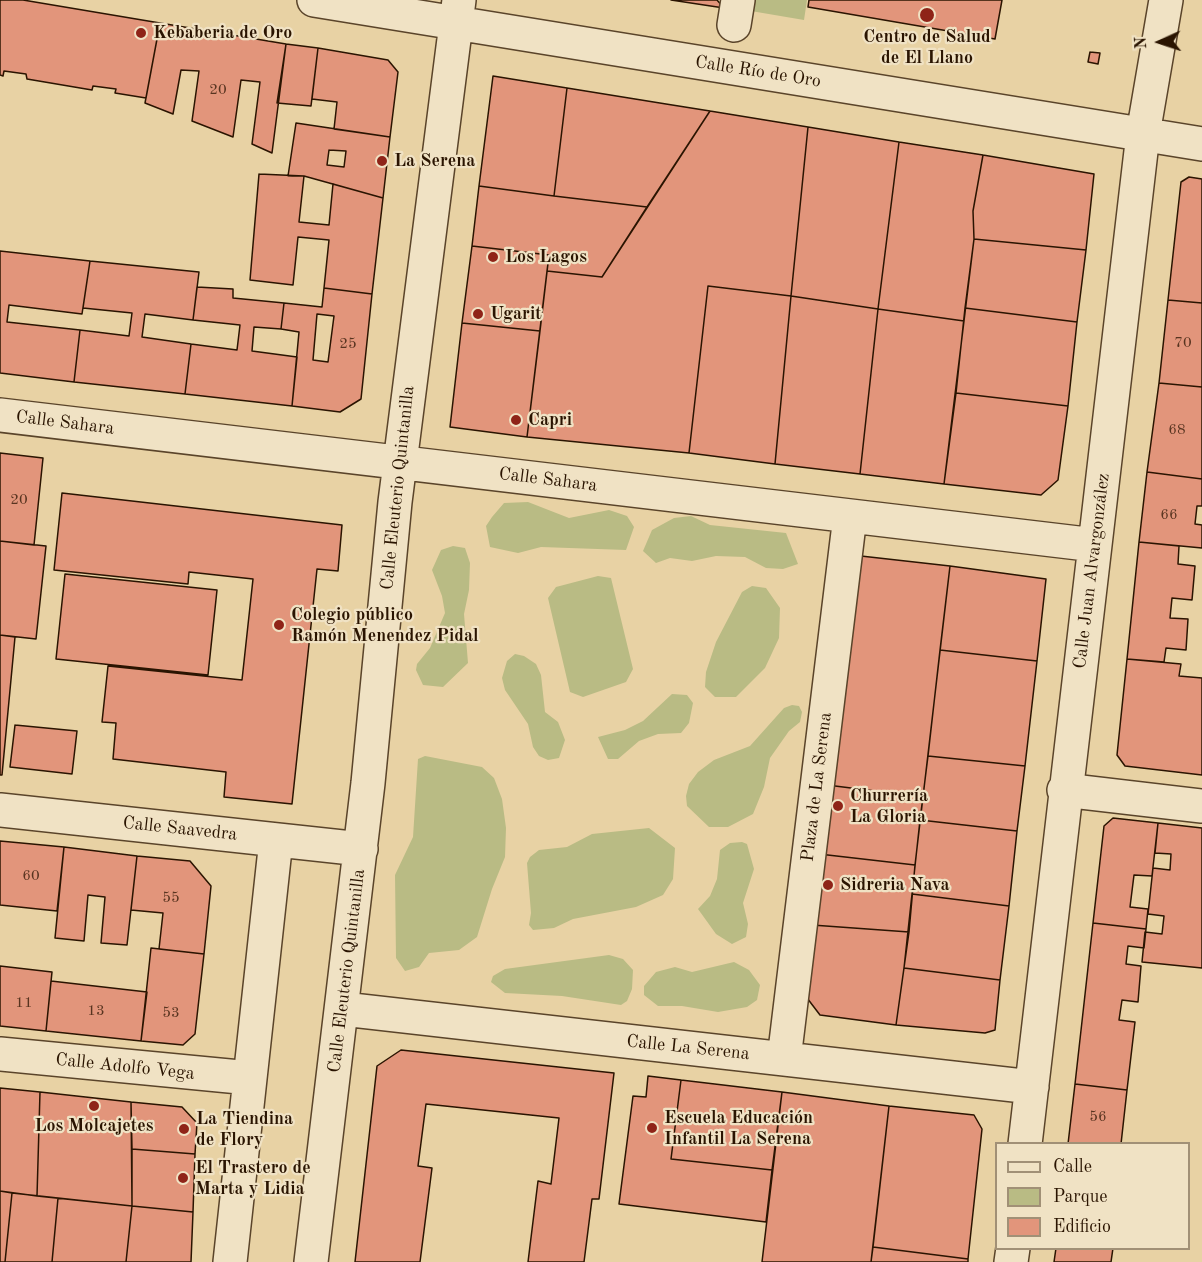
<!DOCTYPE html>
<meta charset="utf-8">
<style>
body{margin:0}
#map{position:relative;width:1202px;height:1262px;overflow:hidden;background:#e8d2a4;font-family:"Old Standard TT",serif}
canvas{display:block}
.legend{position:absolute;left:995px;top:1142px;width:195px;height:108px;box-sizing:border-box;background:#f0e2c4;border:2px solid #a19076;margin:0;padding:8px 10px;list-style:none;font-size:18px;color:#2a1401}
.legend li{display:flex;align-items:center;gap:12px;height:30px}
.legend b{width:30px;border:2px solid #a19076}
.north{position:absolute;left:1130px;top:12px;width:60px;height:60px;-webkit-text-stroke:4px #f0e2c4;paint-order:stroke;rotate:267deg;font-size:16px;font-weight:700;line-height:24px;text-align:center;color:#2a1401}
.north::after{content:'';display:block;margin:auto;width:21px;height:27px;background:#2a1401;clip-path:polygon(50% 0,100% 100%,50% 72%,0 100%)}
</style>
<div id="map">
<canvas width="1202" height="1262"></canvas>
<ul class="legend">
<li><b style="height:8px;background:#f0e2c4"></b>Calle</li>
<li><b style="height:16px;background:#b9bb84"></b>Parque</li>
<li><b style="height:16px;background:#e2957b"></b>Edificio</li>
</ul>
<div class="north">N</div>
</div>
<script>
const ctx = document.querySelector('canvas').getContext('2d');
ctx.lineJoin = 'round';
function fill(path, color) {
  ctx.fillStyle = color;
  ctx.fill(path, 'evenodd');
}
function poly(rows) {
  const path = new Path2D();
  for (const r of rows) {
    path.moveTo(r[0], r[1]);
    for (let i = 2; i < r.length; i += 2) path.lineTo(r[i], r[i + 1]);
  }
  return path;
}
function trace(path, color, width, dash) {
  ctx.strokeStyle = color;
  ctx.lineWidth = width;
  ctx.lineCap = dash ? 'butt' : 'round';
  ctx.setLineDash(dash || []);
  ctx.stroke(path);
}
function write(font, color, halo, rows, align = 'center') {
  ctx.font = font + ' "Old Standard TT",serif';
  ctx.lineWidth = 4.5;
  ctx.setLineDash([]);
  ctx.textBaseline = 'middle';
  ctx.strokeStyle = halo;
  ctx.fillStyle = color;
  for (const [text, x, y, turn = 0] of rows) {
    ctx.save();
    ctx.translate(x, y);
    ctx.rotate((+turn || 0) * Math.PI / 180);
    ctx.textAlign = isNaN(turn) ? turn : align;
    if (halo) ctx.strokeText(text, 0, 0);
    ctx.fillText(text, 0, 0);
    ctx.restore();
  }
}
fill(poly([
 [753,0,807,0,804,20,751,11],
 [528,502,569,518,609,510,627,516,634,527,626,550,541,547,518,553,490,547,486,526,492,517,504,503],
 [691,516,710,525,786,533,798,564,783,569,766,568,745,557,716,556,692,561,670,558,656,563,643,551,652,530,674,518],
 [453,546,465,548,470,563,469,590,464,614,468,663,443,687,423,685,416,670,417,664,430,648,445,613,442,596,432,570,441,550],
 [598,576,611,578,633,669,626,682,583,697,570,692,548,598,556,587],
 [752,586,766,588,780,608,779,638,765,668,736,697,715,697,705,687,706,672,716,642,742,592],
 [515,654,524,656,536,664,541,675,545,712,558,722,565,740,559,758,548,760,539,756,533,747,528,724,505,690,502,678,507,661],
 [672,694,687,695,693,703,689,723,681,733,658,734,639,741,618,759,608,759,598,737,625,730,643,721],
 [792,705,799,706,802,712,800,722,789,731,770,758,764,787,753,814,728,827,709,827,687,806,686,796,689,784,698,772,714,760,750,746,784,708],
 [425,756,482,767,494,778,502,799,506,828,505,857,492,889,477,937,459,950,429,953,419,967,405,971,396,958,395,875,413,837,418,759],
 [649,828,675,848,673,879,663,895,636,907,573,919,554,928,533,930,529,925,531,913,527,863,530,857,539,850,567,847,592,834],
 [742,842,747,844,754,869,743,903,748,924,746,937,732,944,716,934,698,909,710,896,717,879,720,850,730,843],
 [609,955,623,959,633,970,632,989,627,1001,621,1005,562,996,505,993,491,982,493,976,505,969],
 [734,962,749,970,760,985,757,1000,747,1007,718,1012,682,1006,658,1006,644,995,644,986,656,972,675,967,692,972]
]), '#b9bb84');
const building = poly([
 [0,0,23,0,160,23,146,98,115,93,116,89,93,86,92,90,27,79,26,74,4,71,3,76,0,75,0,0],
 [671,0,717,0,724,8,671,0],
 [809,0,1002,0,995,39,808,7,809,0],
 [160,23,286,44,272,153,252,144,260,82,241,80,233,137,192,121,199,71,181,70,173,114,145,103,160,23],
 [286,44,318,48,311,106,277,103,286,44],
 [318,48,388,60,398,72,390,137,334,129,337,102,312,99,318,48],
 [1090,52,1100,53,1098,64,1088,62,1090,52],
 [493,76,567,88,554,196,479,186,493,76],
 [567,88,666,104,710,111,647,207,554,196,567,88],
 [710,111,808,127,791,296,708,286,689,453,527,437,547,271,602,277,710,111],
 [296,123,390,137,383,198,304,176,288,176,296,123],
 [329,150,346,151,344,167,327,165,329,150],
 [808,127,899,142,878,309,791,296,808,127],
 [899,142,983,155,973,211,974,239,964,321,878,309,899,142],
 [983,155,1094,174,1086,250,974,239,973,211,983,155],
 [259,174,304,176,299,222,329,225,333,184,383,198,372,294,324,288,329,240,298,237,293,285,250,280,259,174],
 [1189,177,1202,179,1202,303,1168,300,1181,182,1189,177],
 [479,186,554,196,647,207,602,277,547,271,549,255,472,246,479,186],
 [974,239,1086,250,1077,322,965,308,974,239],
 [472,246,549,255,540,331,462,323,472,246],
 [0,251,90,261,82,314,9,305,7,322,80,330,74,382,0,373,0,251],
 [90,261,199,272,193,320,145,314,142,337,191,344,185,394,74,382,80,330,129,336,132,313,83,308,90,261],
 [708,286,791,296,775,464,689,453,708,286],
 [197,287,233,289,233,298,284,303,281,329,254,327,252,351,297,357,292,406,185,394,191,344,237,350,240,325,193,320,197,287],
 [324,288,372,294,361,399,340,412,292,406,299,332,281,329,284,303,322,307,324,288],
 [317,314,334,316,328,362,313,360,317,314],
 [791,296,878,309,860,474,775,464,791,296],
 [1168,300,1202,303,1202,387,1159,383,1168,300],
 [965,308,1077,322,1068,406,956,393,965,308],
 [878,309,964,321,944,484,860,474,878,309],
 [462,323,540,331,527,437,450,427,462,323],
 [1159,383,1202,387,1202,479,1147,472,1159,383],
 [956,393,1068,406,1058,480,1041,495,944,484,956,393],
 [0,453,43,458,34,545,0,541,0,453],
 [1147,472,1202,479,1202,506,1197,506,1195,524,1202,525,1202,548,1139,542,1147,472],
 [62,493,342,525,338,571,317,569,292,804,224,797,226,772,113,759,116,723,102,722,108,666,242,680,253,579,189,572,188,584,54,570,62,493],
 [0,541,46,546,36,639,0,635,0,541],
 [1139,542,1179,546,1178,564,1195,566,1192,600,1172,598,1170,618,1188,619,1186,650,1166,648,1164,662,1127,659,1139,542],
 [852,555,950,566,923,797,827,785,852,555],
 [950,566,1046,579,1037,661,940,650,950,566],
 [65,574,217,590,208,675,56,659,65,574],
 [0,635,15,637,2,775,0,775,0,635],
 [940,650,1037,661,1025,766,928,756,940,650],
 [1127,659,1181,664,1179,676,1202,678,1202,775,1125,766,1117,755,1127,659],
 [15,725,77,731,72,774,10,767,15,725],
 [928,756,1025,766,1017,831,920,820,928,756],
 [827,785,923,797,915,865,819,854,827,785],
 [1113,818,1158,823,1152,876,1134,875,1130,907,1148,909,1146,929,1093,923,1104,826,1113,818],
 [920,820,1017,831,1009,906,912,894,920,820],
 [1158,823,1202,828,1202,968,1142,962,1145,932,1162,934,1164,916,1148,914,1153,868,1170,870,1171,854,1155,853,1158,823],
 [0,841,64,847,57,911,0,905,0,841],
 [64,847,137,856,127,945,101,943,105,897,88,895,84,941,55,938,64,847],
 [819,854,915,865,909,932,812,925,819,854],
 [137,856,190,861,211,886,204,954,159,949,163,913,131,910,137,856],
 [912,894,1009,906,1000,980,904,968,912,894],
 [1093,923,1146,929,1144,948,1128,946,1126,964,1141,966,1138,1002,1122,1000,1119,1020,1135,1022,1127,1090,1075,1084,1093,923],
 [812,925,909,932,896,1025,820,1015,804,994,812,925],
 [151,948,204,954,195,1034,183,1045,141,1041,151,948],
 [0,966,52,972,46,1031,0,1026,0,966],
 [904,968,1000,980,995,1030,985,1033,896,1025,904,968],
 [51,981,147,992,141,1041,46,1031,51,981],
 [401,1050,614,1073,599,1199,592,1199,584,1262,528,1262,538,1181,551,1184,559,1118,426,1104,418,1166,432,1168,420,1262,355,1262,377,1066,401,1050],
 [648,1076,681,1080,671,1159,772,1170,766,1222,619,1204,633,1096,646,1097,648,1076],
 [681,1080,782,1092,772,1170,671,1159,681,1080],
 [1075,1084,1127,1090,1121,1144,1068,1144,1075,1084],
 [0,1088,40,1092,37,1196,0,1191,0,1088],
 [40,1092,131,1102,132,1206,37,1196,40,1092],
 [782,1092,889,1106,871,1262,762,1262,782,1092],
 [131,1102,182,1107,197,1123,195,1154,132,1149,131,1102],
 [889,1106,974,1115,982,1129,968,1259,873,1247,889,1106],
 [132,1149,195,1154,193,1212,132,1206,132,1149],
 [0,1191,12,1193,5,1262,0,1262,0,1191],
 [12,1193,58,1198,52,1262,5,1262,12,1193],
 [58,1198,132,1206,126,1262,52,1262,58,1198],
 [132,1206,193,1212,191,1262,126,1262,132,1206],
 [873,1247,968,1259,968,1262,871,1262,873,1247],
 [1056,1248,1113,1248,1111,1262,1054,1262,1056,1248]
]);
fill(building, '#e2957b');
trace(building, '#2a1401', 1.5);
const street = poly([
 [314,0,1202,144],
 [734,25,738,0],
 [0,415,1095,545],
 [1064,790,1202,806],
 [0,810,361,849],
 [343,1009,1032,1087],
 [0,1054,250,1078],
 [784,1059,850,516],
 [1025,1144,1143,134,1166,0],
 [230,1262,276,840],
 [311,1262,368,783,395,502,459,0],
 [1011,1262,1013,1248]
]);
trace(street, '#5a442a', 36);
trace(street, '#f0e2c4', 33);
for (const [x, y, r, color] of [
 [927,15,8,"#8f2418"],
 [141,33,6,"#8f2418"],
 [382,161,6,"#8f2418"],
 [493,257,6,"#8f2418"],
 [478,314,6,"#8f2418"],
 [516,420,6,"#8f2418"],
 [279,625,6,"#8f2418"],
 [838,806,6,"#8f2418"],
 [828,885,6,"#8f2418"],
 [94,1106,6,"#8f2418"],
 [652,1128,6,"#8f2418"],
 [184,1129,6,"#8f2418"],
 [183,1178,6,"#8f2418"]
]) {
  const dot = new Path2D();
  dot.arc(x, y, r, 0, 2 * Math.PI);
  ctx.fillStyle = color;
  ctx.fill(dot);
  trace(dot, '#f0e2c4', 2);
}
write('15px', '#583420', null, [
 ["20",218,90],
 ["70",1183,343],
 ["25",348,344],
 ["68",1177,430],
 ["20",19,500],
 ["66",1169,515],
 ["60",31,876],
 ["55",171,898],
 ["11",24,1003],
 ["13",96,1011],
 ["53",171,1013],
 ["56",1098,1117]
]);
write('bold 18px', '#2a1401', '#f0e2c4', [
 ["Kebaberia de Oro",153,33],
 ["Centro de Salud",927,37,"center"],
 ["de El Llano",927,58,"center"],
 ["La Serena",394,161],
 ["Los Lagos",505,257],
 ["Ugarit",490,314],
 ["Capri",528,420],
 ["Colegio público",291,615],
 ["Ramón Menendez Pidal",291,636],
 ["Churrería",850,796],
 ["La Gloria",850,817],
 ["Sidreria Nava",840,885],
 ["Escuela Educación",664,1118],
 ["Infantil La Serena",664,1139],
 ["La Tiendina",196,1119],
 ["de Flory",196,1140],
 ["Los Molcajetes",94,1126,"center"],
 ["El Trastero de",195,1168],
 ["Marta y Lidia",195,1189]
], 'left');
write('18px', '#2a1401', '#f0e2c4', [
 ["Calle Río de Oro",758,72,9],
 ["Calle Sahara",65,423,7],
 ["Calle Sahara",548,480,7],
 ["Calle Eleuterio Quintanilla",398,488,-84],
 ["Calle Juan Alvargonzález",1092,571,-83],
 ["Plaza de La Serena",817,787,-83],
 ["Calle Saavedra",180,829,6],
 ["Calle Eleuterio Quintanilla",347,971,-83],
 ["Calle La Serena",688,1048,6],
 ["Calle Adolfo Vega",125,1067,6]
]);
</script>
